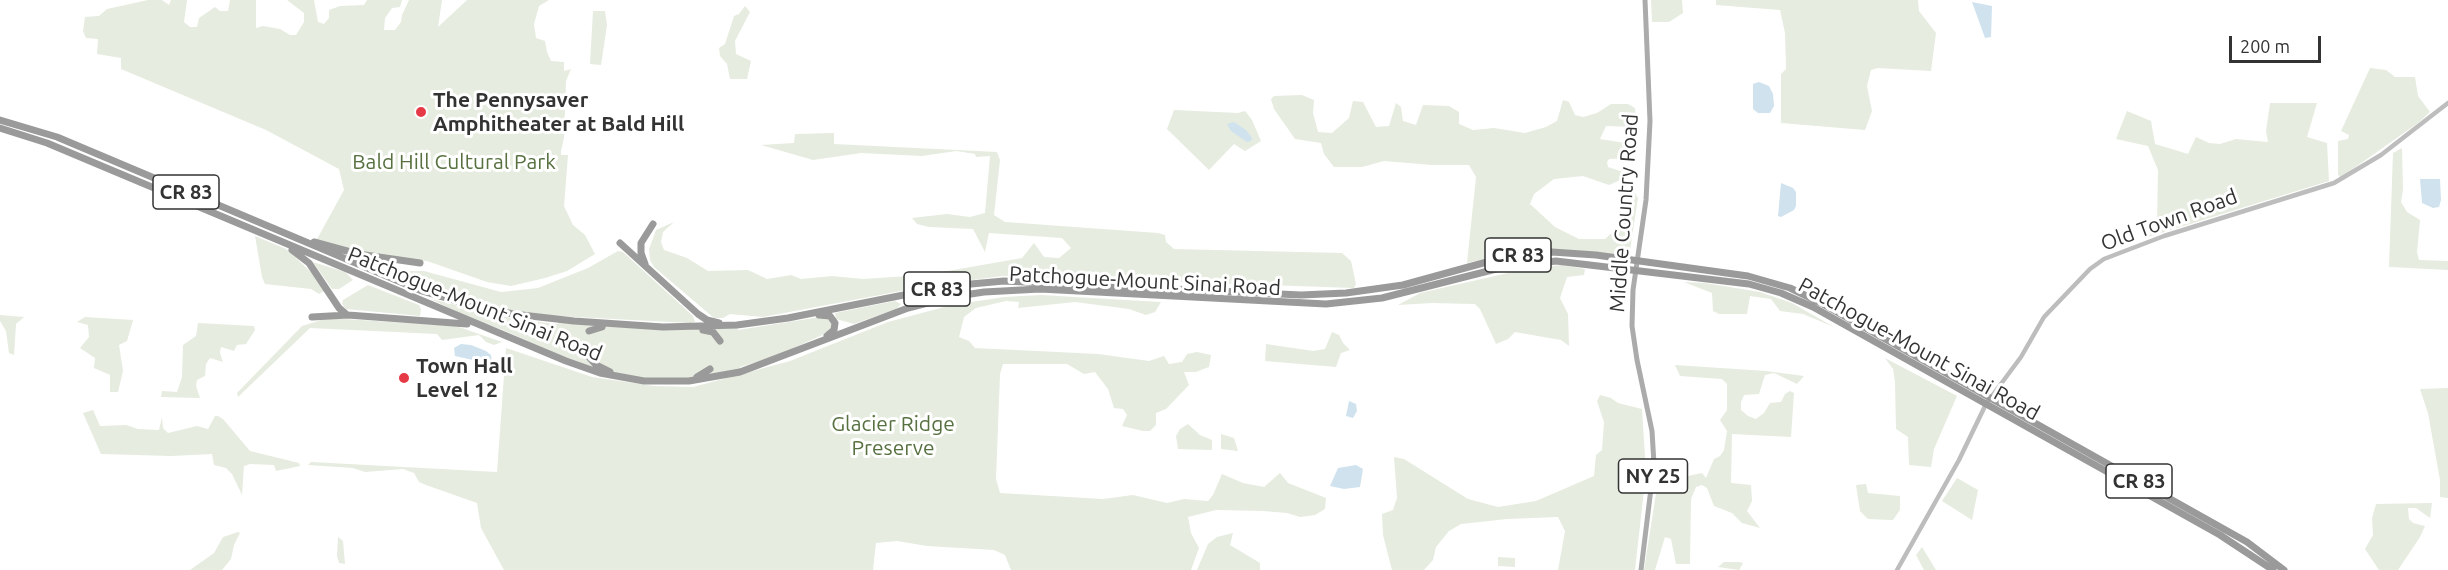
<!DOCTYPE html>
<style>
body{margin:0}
#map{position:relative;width:2448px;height:570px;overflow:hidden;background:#fff;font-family:Ubuntu,sans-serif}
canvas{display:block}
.scale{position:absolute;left:2229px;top:36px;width:92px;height:27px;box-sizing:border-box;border:3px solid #333;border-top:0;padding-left:8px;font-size:18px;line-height:21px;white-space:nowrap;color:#333;-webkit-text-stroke:4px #fff;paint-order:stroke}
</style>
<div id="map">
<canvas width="2448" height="570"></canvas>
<div class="scale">200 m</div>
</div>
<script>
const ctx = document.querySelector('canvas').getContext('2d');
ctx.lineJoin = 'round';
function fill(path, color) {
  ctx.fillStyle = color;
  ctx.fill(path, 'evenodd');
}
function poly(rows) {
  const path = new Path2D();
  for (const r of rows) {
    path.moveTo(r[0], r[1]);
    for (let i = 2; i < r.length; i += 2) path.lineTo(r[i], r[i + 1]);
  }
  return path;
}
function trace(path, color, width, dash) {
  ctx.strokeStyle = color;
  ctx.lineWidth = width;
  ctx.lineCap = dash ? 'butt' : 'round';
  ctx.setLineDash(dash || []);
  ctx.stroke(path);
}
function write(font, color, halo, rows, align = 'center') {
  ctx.font = font + ' Ubuntu,sans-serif';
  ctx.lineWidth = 6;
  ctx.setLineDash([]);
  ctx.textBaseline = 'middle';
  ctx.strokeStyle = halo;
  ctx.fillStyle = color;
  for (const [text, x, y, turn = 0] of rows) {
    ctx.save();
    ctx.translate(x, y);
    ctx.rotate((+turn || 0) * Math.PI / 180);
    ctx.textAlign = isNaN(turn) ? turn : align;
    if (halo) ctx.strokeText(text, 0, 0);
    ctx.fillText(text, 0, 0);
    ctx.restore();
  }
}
fill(poly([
 [148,0,162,0,169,5,171,0,187,0,184,22,190,27,197,27,199,18,215,7,220,11,228,11,230,0,256,0,256,28,263,26,280,29,290,35,296,35,304,22,304,13,287,0,314,0,318,22,324,24,329,18,329,10,340,6,364,5,367,0,402,0,400,7,392,8,385,18,384,30,395,30,401,22,402,15,409,0,442,0,438,27,467,0,549,0,539,6,534,24,536,38,545,41,547,52,551,61,564,62,564,71,571,69,566,81,564,138,561,151,561,155,568,155,564,206,573,225,585,235,595,254,567,271,545,278,511,286,487,282,427,261,374,256,316,241,344,190,339,169,266,130,121,69,121,58,97,54,98,39,86,38,83,31,85,17,99,16,107,9],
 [1651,0,1682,0,1683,13,1669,22,1652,22],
 [1716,0,1918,0,1919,11,1936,33,1931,71,1878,68,1871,70,1867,86,1872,111,1865,130,1781,123,1781,74,1786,69,1785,33,1780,10,1716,5],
 [745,6,750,12,735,41,736,54,751,61,747,79,730,79,727,64,720,56,719,48,725,44,734,16,739,14],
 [593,11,605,11,607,25,601,65,590,64],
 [2370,68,2386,70,2395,77,2415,77,2418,96,2430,112,2418,123,2340,178,2338,174,2338,141,2348,139,2349,135,2341,131],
 [1302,95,1314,100,1313,113,1318,132,1332,133,1349,118,1353,101,1363,102,1376,127,1389,126,1396,103,1401,107,1403,121,1416,125,1423,105,1449,106,1459,112,1459,124,1473,130,1494,128,1525,133,1546,127,1557,121,1563,100,1569,102,1575,115,1583,117,1597,113,1611,104,1628,104,1635,108,1636,119,1633,127,1606,126,1600,139,1631,144,1633,153,1629,158,1609,159,1607,162,1608,167,1629,174,1627,177,1609,185,1583,176,1554,179,1534,194,1530,204,1555,227,1579,239,1605,239,1615,230,1620,220,1624,192,1634,192,1638,198,1629,257,1532,248,1467,263,1476,177,1469,165,1432,165,1384,161,1362,167,1334,167,1324,154,1321,143,1295,139,1274,109,1271,99,1274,96],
 [2270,103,2317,103,2307,137,2327,143,2329,181,2148,237,2157,225,2158,170,2148,146,2116,139,2127,111,2151,121,2155,144,2188,154,2196,137,2209,143,2220,144,2236,139,2268,142,2266,131],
 [1174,110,1238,113,1245,111,1252,120,1261,141,1245,151,1234,144,1209,170,1167,129],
 [834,133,834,144,997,152,1000,160,994,215,1005,222,1158,233,1165,235,1166,242,1174,249,1342,253,1351,261,1356,284,1354,288,1003,276,933,285,763,317,730,314,723,318,714,318,654,267,650,260,649,249,656,230,674,222,663,232,661,242,664,250,687,258,708,271,748,270,767,279,791,275,801,279,832,276,863,279,925,275,1022,258,1034,243,1044,257,1059,258,1071,248,1062,238,989,233,985,252,973,229,929,227,917,224,912,218,947,214,970,217,985,213,990,156,976,157,975,154,956,151,922,156,861,153,813,160,761,145,794,143,795,134],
 [2402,148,2403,189,2401,202,2407,212,2420,220,2417,252,2419,260,2448,261,2448,270,2389,267,2393,153],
 [255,236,286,249,294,256,316,277,324,291,319,294,311,289,265,284,262,277],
 [618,251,623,252,693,316,695,322,691,323,536,315,469,302,411,283,400,277,400,273,409,271,424,271,501,292,538,288,588,268],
 [313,262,345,272,353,280,339,289,332,289],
 [1562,265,1585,269,1584,275,1567,277,1560,298,1568,314,1569,346,1561,340,1515,332,1508,339,1496,344,1480,309,1475,304,1432,303,1398,305,1420,293,1530,268],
 [1684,282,1705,283,1760,292,1792,303,1834,327,1803,314,1780,311,1771,299,1750,296,1747,314,1719,314,1713,311,1712,293],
 [368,285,419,305,421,309,420,316,346,309,342,304,343,300],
 [1041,295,1161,302,1155,312,1146,315,1129,309,1075,302,1018,308,1019,302,1006,301,976,308,964,317,959,337,969,341,975,348,1098,354,1149,361,1164,356,1169,364,1182,362,1187,354,1197,352,1211,355,1209,367,1196,372,1184,372,1189,385,1166,409,1156,413,1156,425,1150,431,1143,431,1122,426,1127,415,1123,409,1114,408,1108,389,1095,372,1084,374,1067,364,1003,364,1000,374,996,479,1000,493,1103,499,1133,495,1167,503,1184,499,1208,501,1213,495,1222,474,1243,483,1264,487,1280,473,1288,483,1326,498,1325,509,1315,515,1300,517,1287,513,1263,511,1216,510,1188,517,1191,533,1199,548,1191,570,1011,570,1005,555,994,550,927,546,897,541,876,543,873,570,504,570,481,528,477,503,426,485,419,482,414,473,403,469,365,472,353,468,308,465,311,462,497,472,506,348,592,377,654,386,693,387,790,361,888,322,952,305,1004,297],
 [431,299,519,320,558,324,559,320,632,326,737,325,738,330,820,317,831,320,833,326,831,331,776,356,740,367,740,372,677,382,600,373,503,330,462,315],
 [895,301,901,304,896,309,854,324,836,319,835,313],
 [0,315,24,317,16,324,14,355,9,353,6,331,0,321],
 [85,317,133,320,127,341,119,345,123,371,118,392,110,392,110,375,94,368,95,358,80,348,89,337,88,325,77,322],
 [328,318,456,326,502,342,494,345,486,342,479,335,442,340,437,334,310,328,238,397,237,393,302,326],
 [198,323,254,326,255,330,246,344,237,345,234,351,221,347,220,353,223,362,210,358,206,364,205,376,197,380,196,386,200,398,161,397,162,391,177,392,182,377,183,345,196,336],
 [1332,332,1339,335,1343,343,1350,350,1341,353,1336,367,1265,361,1266,344,1313,351,1325,349],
 [1885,358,1957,396,1934,449,1931,467,1909,465,1908,437,1896,429,1895,382,1893,369],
 [1675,365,1766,371,1804,376,1797,384,1774,373,1765,375,1759,394,1744,395,1741,402,1741,410,1748,416,1756,419,1764,413,1770,403,1781,402,1785,394,1790,391,1794,393,1791,437,1732,434,1731,483,1751,485,1752,501,1747,511,1760,528,1742,523,1732,513,1714,506,1707,488,1702,485,1696,487,1691,499,1690,564,1676,564,1671,539,1665,537,1655,570,1644,570,1660,468,1663,465,1669,465,1680,473,1688,476,1702,473,1706,478,1714,459,1720,456,1724,450,1727,431,1720,420,1727,410,1727,384,1722,379,1680,376],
 [2448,388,2448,498,2440,497,2440,480,2428,413,2420,389],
 [1600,395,1611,398,1618,403,1642,409,1646,472,1635,570,1558,570,1565,531,1558,517,1507,519,1461,524,1449,531,1436,547,1433,560,1424,570,1392,570,1383,535,1382,514,1393,510,1397,498,1394,457,1404,459,1468,499,1498,507,1536,501,1594,476,1596,455,1602,450,1604,422,1597,401],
 [93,410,100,426,126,425,138,429,159,430,162,417,163,428,168,433,197,426,208,429,215,416,218,416,223,419,250,451,299,463,300,466,276,471,274,465,250,464,244,466,242,495,232,474,226,468,214,465,212,454,171,456,101,454,83,413],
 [1188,424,1200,435,1212,440,1212,450,1178,449,1176,436,1180,429],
 [1221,434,1234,438,1238,451,1221,449],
 [1957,478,1978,490,1972,520,1942,501],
 [1866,484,1868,493,1900,496,1900,510,1893,520,1868,519,1860,511,1856,485],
 [2432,503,2430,518,2416,508,2408,508,2409,519,2413,523,2425,526,2420,537,2398,570,2379,570,2365,549,2373,535,2372,518,2376,504],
 [238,532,240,533,234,545,231,559,222,570,190,570,214,553,223,537],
 [1233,533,1230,545,1260,563,1260,570,1197,570,1208,544,1217,537],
 [338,537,343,541,345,564,339,563,337,556],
 [1922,547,1936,570,1924,570,1916,555],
 [1498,557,1515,558,1515,567,1498,566],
 [1724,562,1739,562,1743,563,1739,570,1718,567]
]), '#e6ecdf');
fill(poly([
 [1972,2,1992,6,1991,37,1985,38],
 [1759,82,1769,86,1773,94,1774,106,1770,113,1758,113,1753,109,1753,84],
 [1234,122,1246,130,1252,138,1251,141,1247,142,1231,131,1227,124],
 [2420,179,2440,179,2441,200,2439,207,2433,208,2422,203],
 [1781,183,1793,188,1796,192,1796,206,1794,210,1781,217,1778,216],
 [461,344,471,345,486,351,491,355,493,368,490,371,486,371,473,360,455,356,454,348],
 [1349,401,1356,404,1357,411,1353,418,1346,416],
 [1356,465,1363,469,1360,487,1344,489,1330,486,1338,468]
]), '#cfe2ee');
trace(poly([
 [1897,570,1959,460,1986,404,2021,357,2044,317,2090,269,2104,259,2164,236,2334,183,2381,155,2448,103]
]), '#bdbdbd', 4.5);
trace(poly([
 [1641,570,1654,464,1652,431,1637,360,1632,326,1633,290,1646,200,1650,121,1645,0]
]), '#ababab', 5);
trace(poly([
 [0,120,57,137,422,291,470,305,513,314,574,321,663,327,737,325,788,318,949,286,1004,281,1301,295,1346,293,1403,285,1505,257,1552,252,1596,255,1748,276,1790,288,1821,303,2247,542,2284,570],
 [0,128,47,143,566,361,600,373,644,381,689,381,740,372,908,308,951,297,984,292,1040,289,1326,304,1382,298,1500,268,1556,261,1749,284,1781,293,1813,307,2220,535,2273,570],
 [314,242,358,254,420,263],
 [620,243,698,314,707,320,719,323],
 [292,250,309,263,339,308,346,314],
 [645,264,641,253,641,243,653,224],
 [819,315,830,316,835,323,834,330,827,336],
 [312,317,348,315,467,324],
 [703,330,713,332,720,341],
 [589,331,602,327],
 [588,356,596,365,610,372],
 [697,377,710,369]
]), '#9a9a9a', 7);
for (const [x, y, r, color] of [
 [421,112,6,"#e63946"],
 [404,378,6,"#e63946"]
]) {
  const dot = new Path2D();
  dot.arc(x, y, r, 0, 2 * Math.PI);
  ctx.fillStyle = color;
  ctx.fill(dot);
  trace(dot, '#fff', 2);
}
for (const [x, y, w] of [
 [186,192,66],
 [1518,255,66],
 [937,289,66],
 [1653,476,69],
 [2139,481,66]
]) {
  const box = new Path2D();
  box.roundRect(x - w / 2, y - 17, w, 34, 4.5);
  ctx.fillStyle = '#fff';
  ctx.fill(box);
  trace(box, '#333', 1.5);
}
write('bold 20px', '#333', null, [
 ["CR 83",186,192],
 ["CR 83",1518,255],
 ["CR 83",937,289],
 ["NY 25",1653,476],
 ["CR 83",2139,481]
]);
write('bold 21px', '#333', '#fff', [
 ["The Pennysaver",433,100],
 ["Amphitheater at Bald Hill",433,124],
 ["Town Hall",416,366],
 ["Level 12",416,390]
], 'left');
write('21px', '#56703f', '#fff', [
 ["Bald Hill Cultural Park",454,162],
 ["Glacier Ridge",893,424],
 ["Preserve",893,448]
]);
write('21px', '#333', '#fff', [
 ["Middle Country Road",1624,213,-86],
 ["Old Town Road",2169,220,-20],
 ["Patchogue-Mount Sinai Road",1145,281,3],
 ["Patchogue-Mount Sinai Road",475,304,22],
 ["Patchogue-Mount Sinai Road",1919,349,29]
]);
</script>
